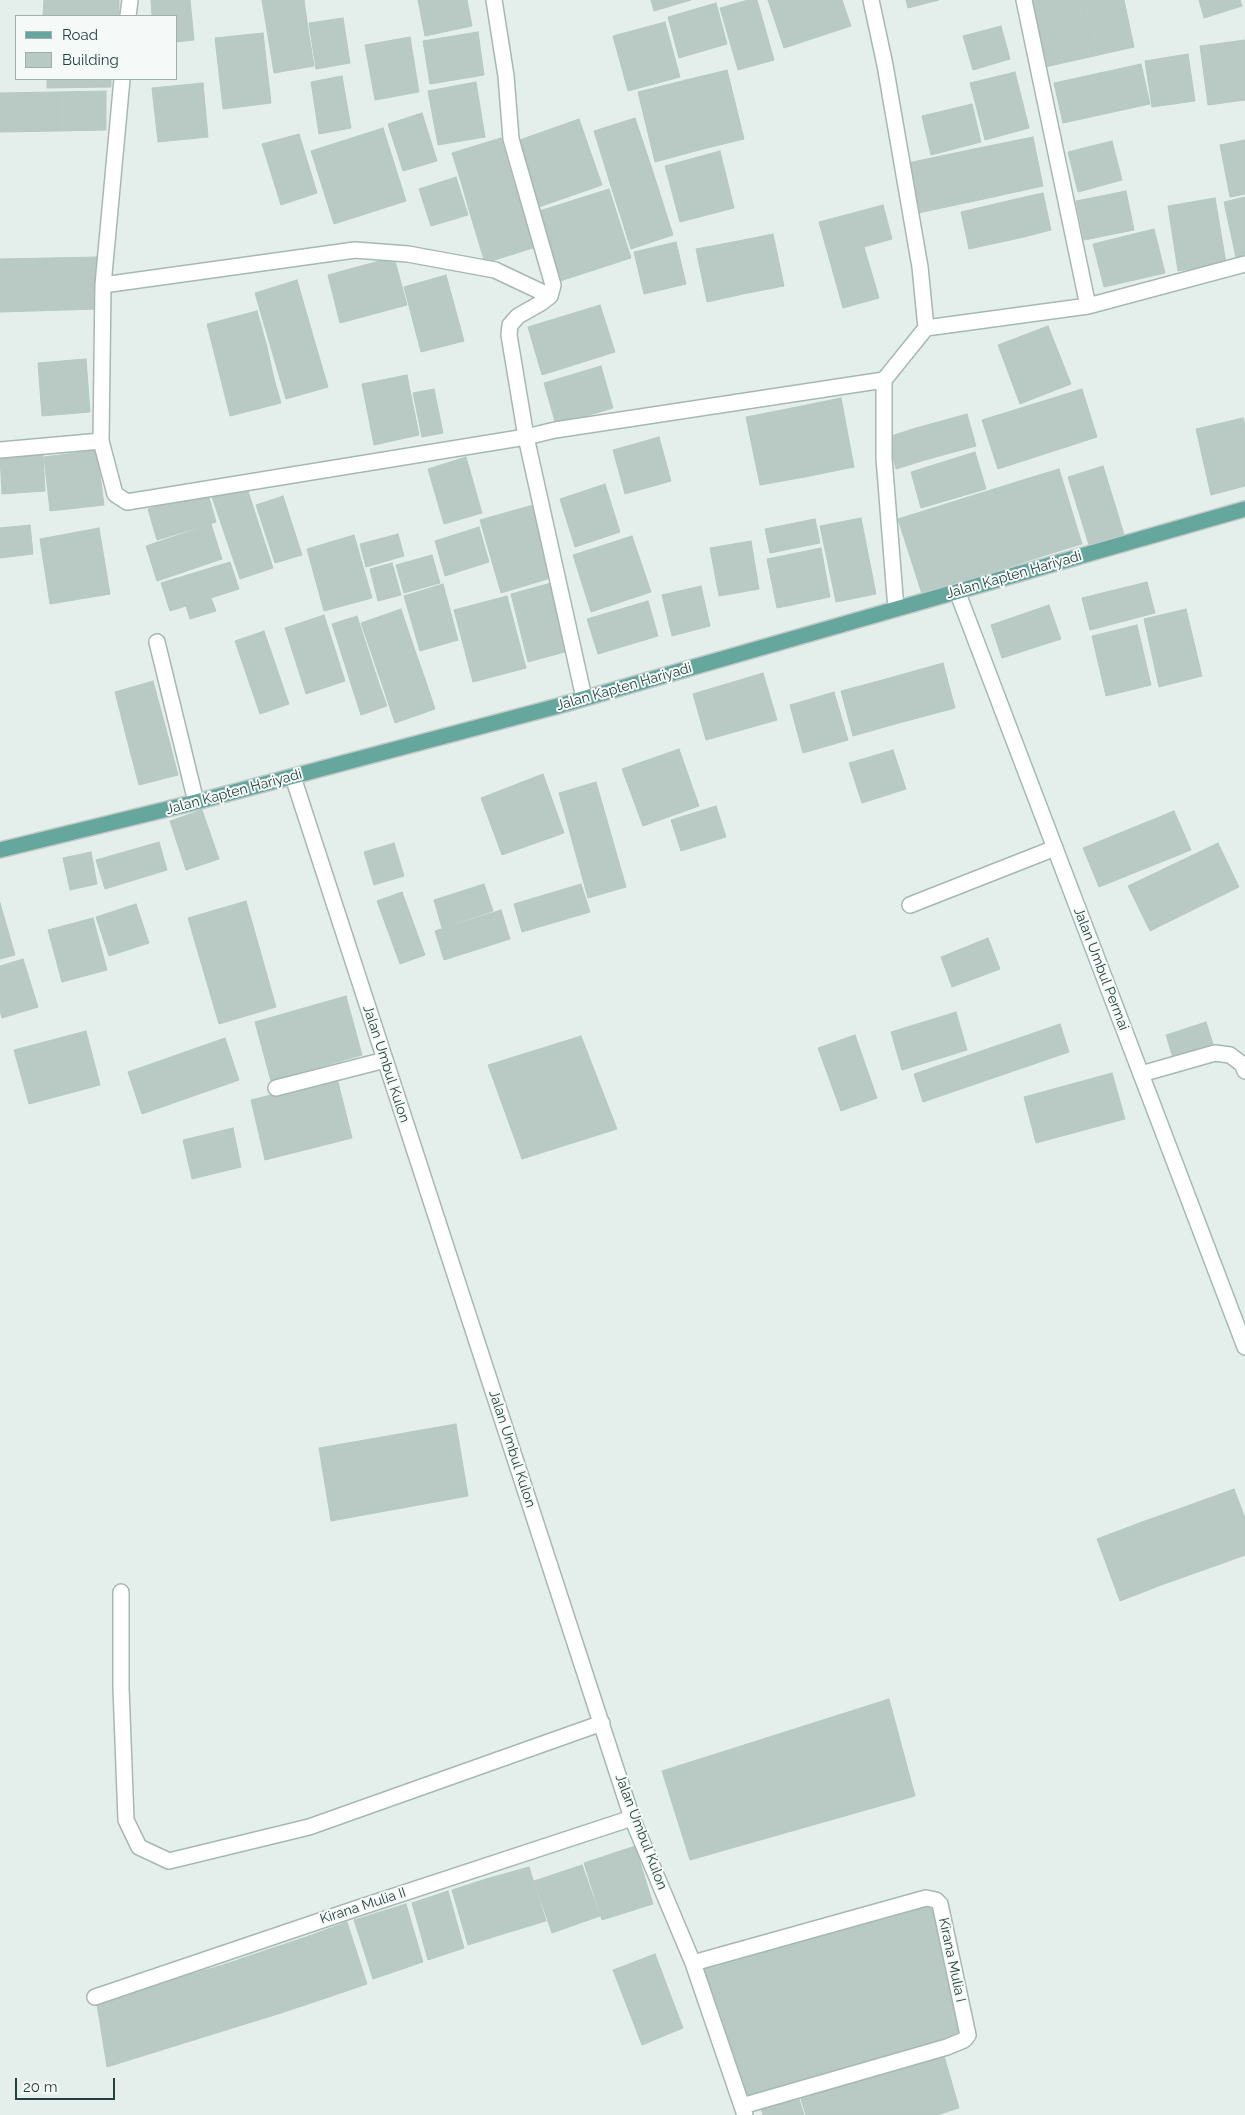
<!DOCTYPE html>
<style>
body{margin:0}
#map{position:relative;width:1245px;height:2115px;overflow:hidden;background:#e4efeb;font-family:Raleway,sans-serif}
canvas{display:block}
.legend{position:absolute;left:15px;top:15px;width:162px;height:65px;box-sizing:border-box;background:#f5faf8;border:1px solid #a1b0ad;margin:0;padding:6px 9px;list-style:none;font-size:15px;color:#22423c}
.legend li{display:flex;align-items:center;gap:10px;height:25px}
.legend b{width:25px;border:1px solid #a1b0ad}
.scale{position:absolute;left:15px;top:2078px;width:100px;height:22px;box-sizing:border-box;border:2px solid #22423c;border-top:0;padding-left:6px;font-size:15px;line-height:18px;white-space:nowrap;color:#22423c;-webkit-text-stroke:4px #f5faf8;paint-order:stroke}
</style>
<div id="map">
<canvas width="1245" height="2115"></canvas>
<ul class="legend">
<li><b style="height:6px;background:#66a79d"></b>Road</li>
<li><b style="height:14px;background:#b9cac4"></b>Building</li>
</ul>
<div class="scale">20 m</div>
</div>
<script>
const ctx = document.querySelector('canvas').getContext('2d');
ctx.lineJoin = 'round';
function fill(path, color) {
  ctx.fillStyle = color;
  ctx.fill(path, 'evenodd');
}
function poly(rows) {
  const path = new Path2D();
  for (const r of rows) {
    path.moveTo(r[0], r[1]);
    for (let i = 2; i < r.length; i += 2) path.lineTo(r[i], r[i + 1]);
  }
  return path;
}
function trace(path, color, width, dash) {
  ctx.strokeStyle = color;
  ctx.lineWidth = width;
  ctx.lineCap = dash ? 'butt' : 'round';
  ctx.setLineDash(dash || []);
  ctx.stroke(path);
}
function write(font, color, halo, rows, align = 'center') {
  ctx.font = font + ' Raleway,sans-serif';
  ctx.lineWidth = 4;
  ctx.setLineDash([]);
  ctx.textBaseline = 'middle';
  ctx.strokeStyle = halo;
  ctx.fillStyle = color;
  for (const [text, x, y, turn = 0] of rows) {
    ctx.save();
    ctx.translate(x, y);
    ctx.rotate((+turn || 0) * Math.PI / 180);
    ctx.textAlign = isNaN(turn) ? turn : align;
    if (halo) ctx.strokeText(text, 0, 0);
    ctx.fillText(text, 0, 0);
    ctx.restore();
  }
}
const building = poly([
 [44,0,119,0,119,16,43,16,44,0],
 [151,0,190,0,194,40,176,42,176,16,152,16,151,0],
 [262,0,304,0,308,29,268,36,262,0],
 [418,0,467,0,472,26,425,36,418,0],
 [651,0,691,0,654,11,651,0],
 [748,0,757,0,774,60,738,70,720,8,748,0],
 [768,0,842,0,851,26,784,48,768,0],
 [906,0,939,0,908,8,906,0],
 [1037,0,1081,0,1094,56,1045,67,1031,1,1037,0],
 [1081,0,1124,0,1134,47,1094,56,1081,0],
 [1199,0,1240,0,1242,6,1204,18,1199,0],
 [716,3,727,44,679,58,668,17,716,3],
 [343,18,350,63,316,69,309,23,343,18],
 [665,22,680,77,628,91,613,36,665,22],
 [1001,26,1010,59,973,70,963,36,1001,26],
 [308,29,314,66,274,73,268,36,308,29],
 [478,32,484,75,430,84,423,41,478,32],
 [263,33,271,103,223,109,215,38,263,33],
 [410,37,419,92,375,100,365,45,410,37],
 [1245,40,1245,100,1208,105,1200,46,1245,40],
 [1188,54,1195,101,1152,107,1145,61,1188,54],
 [1141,64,1150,104,1063,123,1054,83,1141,64],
 [727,70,744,139,703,149,686,80,727,70],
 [1015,72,1029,128,985,140,970,83,1015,72],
 [342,76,351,128,319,134,311,82,342,76],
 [47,79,111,79,111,87,47,88,47,79],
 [686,80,703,149,655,162,638,92,686,80],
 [476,82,485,137,438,145,428,91,476,82],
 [203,83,208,137,158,142,152,88,203,83],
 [106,91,106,130,57,131,57,92,106,91],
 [57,92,57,131,0,132,0,93,57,92],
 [972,104,981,142,931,155,922,116,972,104],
 [422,113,437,161,403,171,388,124,422,113],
 [635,118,652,169,610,183,594,131,635,118],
 [579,119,602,185,536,208,514,142,579,119],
 [383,128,406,201,334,224,311,151,383,128],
 [299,134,317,193,281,205,262,144,299,134],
 [1033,137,1043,186,984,199,974,149,1033,137],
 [501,138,510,170,462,185,452,153,501,138],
 [1245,140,1245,194,1230,197,1220,145,1245,140],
 [1112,141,1122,180,1078,192,1068,152,1112,141],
 [974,149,984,199,918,213,908,163,974,149],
 [720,151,734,208,680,222,665,166,720,151],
 [652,169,673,235,631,249,610,183,652,169],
 [510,170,518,195,469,210,462,185,510,170],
 [456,177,468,215,431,226,419,189,456,177],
 [609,189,631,258,557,282,536,212,609,189],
 [1126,191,1134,230,1084,240,1076,201,1126,191],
 [1043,193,1051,230,1024,237,1016,199,1043,193],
 [518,195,533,248,485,263,469,210,518,195],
 [1245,197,1245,260,1237,262,1224,202,1245,197],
 [1215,198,1226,263,1178,271,1168,206,1215,198],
 [1016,199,1024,237,969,249,961,212,1016,199],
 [883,205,892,239,864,247,879,298,843,308,819,222,883,205],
 [1154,229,1165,273,1104,287,1093,244,1154,229],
 [773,234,784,286,743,294,733,242,773,234],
 [676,242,686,284,644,294,634,252,676,242],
 [733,242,743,294,707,302,696,249,733,242],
 [98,257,99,309,0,312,0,259,98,257],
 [394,257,407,305,340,323,328,275,394,257],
 [446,275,464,341,421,352,404,287,446,275],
 [297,280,311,329,269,341,255,293,297,280],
 [600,305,615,352,542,375,528,327,600,305],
 [257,311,267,347,216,360,207,324,257,311],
 [1048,326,1071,384,1020,404,998,345,1048,326],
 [311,329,328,387,286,399,269,341,311,329],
 [267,347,274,379,224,392,216,360,267,347],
 [86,359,90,412,42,416,38,363,86,359],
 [601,366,613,408,556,425,544,383,601,366],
 [407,375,419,435,374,445,362,384,407,375],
 [274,379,281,403,230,416,224,392,274,379],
 [434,389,443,433,422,437,413,393,434,389],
 [1082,389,1097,437,998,469,982,420,1082,389],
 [841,398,854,467,805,477,792,408,841,398],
 [792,408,805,477,760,485,746,417,792,408],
 [967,414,976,446,925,460,916,428,967,414],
 [1243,418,1245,425,1245,486,1211,495,1196,429,1243,418],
 [916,428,925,460,896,469,888,437,916,428],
 [659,437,671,481,625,494,613,450,659,437],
 [97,450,104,505,50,511,44,457,97,450],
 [975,452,986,489,921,508,911,472,975,452],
 [43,455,45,491,2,494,0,457,43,455],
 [466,457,482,513,444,524,428,469,466,457],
 [1103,466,1116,508,1081,519,1068,477,1103,466],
 [1059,469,1082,544,1049,554,1026,479,1059,469],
 [1026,479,1049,554,1018,564,994,489,1026,479],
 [605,484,620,532,575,547,560,499,605,484],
 [246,485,273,568,240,579,212,497,246,485],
 [994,489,1018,564,922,594,898,519,994,489],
 [207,490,216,522,157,540,148,509,207,490],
 [283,496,302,555,275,563,256,505,283,496],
 [533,505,554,577,501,593,480,520,533,505],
 [1116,508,1124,535,1089,545,1081,519,1116,508],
 [861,518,876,594,836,602,820,526,861,518],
 [815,519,820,543,770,553,765,529,815,519],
 [211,524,222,559,157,581,146,546,211,524],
 [30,525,33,554,0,558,0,528,30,525],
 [479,527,489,562,445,576,435,541,479,527],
 [99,528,110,594,50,604,40,539,99,528],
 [398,534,404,556,366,567,360,544,398,534],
 [354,535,372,598,324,611,307,549,354,535],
 [632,536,651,592,591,612,573,555,632,536],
 [751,541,759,589,719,596,710,548,751,541],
 [821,548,830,597,777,608,767,559,821,548],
 [432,555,440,583,404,593,396,565,432,555],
 [230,562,239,589,211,598,216,611,190,619,186,606,170,611,161,583,230,562],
 [392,563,401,595,378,601,370,569,392,563],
 [555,582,572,650,528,662,511,594,555,582],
 [1147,582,1155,613,1090,630,1082,598,1147,582],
 [443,584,458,640,420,651,404,596,443,584],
 [701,586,710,626,672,636,662,595,701,586],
 [507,596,526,668,473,682,454,610,507,596],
 [648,601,658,636,598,654,587,619,648,601],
 [1049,605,1061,639,1002,658,991,625,1049,605],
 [401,609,412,642,372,655,361,623,401,609],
 [1186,609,1202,676,1159,687,1144,619,1186,609],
 [324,615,345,681,306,694,285,628,324,615],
 [357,616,378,681,353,690,332,624,357,616],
 [1137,625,1151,685,1106,696,1092,636,1137,625],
 [264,631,278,672,249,682,235,641,264,631],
 [412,642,425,679,385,693,372,655,412,642],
 [943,663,955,708,888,726,875,682,943,663],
 [278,672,289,704,260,714,249,682,278,672],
 [763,673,777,720,706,740,693,694,763,673],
 [425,679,435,709,395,723,385,693,425,679],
 [153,681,170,744,131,755,115,692,153,681],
 [378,681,387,706,361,715,353,690,378,681],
 [875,682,888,726,853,736,841,691,875,682],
 [834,692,848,740,803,753,790,705,834,692],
 [170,744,178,775,139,785,131,755,170,744],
 [679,749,699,806,643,826,622,769,679,749],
 [893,750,906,789,862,803,849,763,893,750],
 [543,774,564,833,502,855,481,798,543,774],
 [596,782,626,887,588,898,559,793,596,782],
 [716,806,726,837,681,851,671,820,716,806],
 [202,810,219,859,186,870,170,821,202,810],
 [1174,811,1191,850,1099,887,1083,848,1174,811],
 [159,842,167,870,105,889,96,860,159,842],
 [394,843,404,876,374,885,364,852,394,843],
 [1218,843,1239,887,1150,931,1128,886,1218,843],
 [91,852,97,884,70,890,63,858,91,852],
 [484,884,493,911,442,928,434,900,484,884],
 [581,884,590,912,522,932,514,904,581,884],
 [402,892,425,955,400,964,377,901,402,892],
 [246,901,276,1007,219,1024,188,918,246,901],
 [0,903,15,955,0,959,0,903],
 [136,904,149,943,109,956,96,917,136,904],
 [501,910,510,939,444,960,435,931,501,910],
 [93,918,107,970,62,982,48,930,93,918],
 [988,938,1000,969,952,987,941,957,988,938],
 [23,959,38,1007,2,1018,0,1011,0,966,23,959],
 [346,996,362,1055,271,1081,255,1022,346,996],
 [956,1012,967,1050,902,1070,891,1032,956,1012],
 [1206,1022,1213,1044,1173,1058,1166,1035,1206,1022],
 [1060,1024,1069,1052,923,1102,914,1074,1060,1024],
 [86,1031,100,1085,29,1104,14,1050,86,1031],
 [855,1035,877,1098,841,1111,818,1048,855,1035],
 [581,1036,617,1129,522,1159,488,1065,581,1036],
 [225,1038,239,1080,142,1114,128,1072,225,1038],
 [1112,1073,1125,1119,1036,1143,1024,1097,1112,1073],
 [337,1078,352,1138,265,1160,251,1100,337,1078],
 [233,1128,241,1167,192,1179,183,1140,233,1128],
 [456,1424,468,1496,331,1521,319,1448,456,1424],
 [1234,1489,1245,1518,1245,1555,1212,1567,1190,1505,1234,1489],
 [1190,1505,1212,1567,1164,1584,1142,1522,1190,1505],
 [1142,1522,1164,1584,1120,1601,1097,1539,1142,1522],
 [889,1699,915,1796,690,1860,662,1771,889,1699],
 [635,1846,653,1904,602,1920,584,1863,635,1846],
 [582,1865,600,1916,552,1933,534,1881,582,1865],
 [529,1867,546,1921,503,1934,486,1879,529,1867],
 [486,1879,503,1934,468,1945,452,1890,486,1879],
 [448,1891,464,1948,428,1960,412,1903,448,1891],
 [934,1903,951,1972,912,1983,895,1915,934,1903],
 [406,1904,423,1962,373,1979,354,1920,406,1904],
 [895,1915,912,1983,873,1993,855,1927,895,1915],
 [347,1922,367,1984,326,1998,309,1936,347,1922],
 [855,1927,873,1993,833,2004,815,1938,855,1927],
 [309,1936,326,1998,281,2013,267,1950,309,1936],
 [815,1938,833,2004,799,2014,781,1948,815,1938],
 [781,1948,799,2014,763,2026,742,1958,781,1948],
 [267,1950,281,2013,239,2026,226,1964,267,1950],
 [655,1954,683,2028,642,2045,613,1970,655,1954],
 [742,1958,763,2026,726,2037,703,1967,742,1958],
 [226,1964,239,2026,197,2039,185,1976,226,1964],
 [951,1972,965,2034,928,2045,912,1983,951,1972],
 [185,1976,197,2039,152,2053,140,1991,185,1976],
 [912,1983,928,2045,892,2057,873,1993,912,1983],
 [140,1991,152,2053,107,2067,97,2004,140,1991],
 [873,1993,892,2057,852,2069,833,2004,873,1993],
 [833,2004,852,2069,819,2079,799,2014,833,2004],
 [799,2014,819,2079,784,2092,763,2026,799,2014],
 [763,2026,784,2092,748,2102,726,2037,763,2026],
 [943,2052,959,2108,937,2115,806,2115,801,2099,943,2052],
 [799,2099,804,2115,763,2115,761,2109,799,2099]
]);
fill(building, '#b9cac4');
trace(building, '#b6c9c3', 1);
const lane = poly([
 [910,905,1055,848],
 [276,1088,385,1060]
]);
const street = poly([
 [494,0,506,76,511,139,553,285,550,296,541,303,518,316,510,325,509,335,526,437,584,698],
 [871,0,885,65,920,267,926,328,884,380,884,458,896,609],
 [1024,0,1088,306],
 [128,16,130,0],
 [122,79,103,285,101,441,115,494,127,502,526,437,555,430,884,380],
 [103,285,355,250,408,254,495,270,550,296],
 [926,328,1088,306,1245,264],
 [0,450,101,441],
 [157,642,196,802],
 [293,777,632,1818,693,1963,745,2115],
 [1141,1074,1215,1053,1230,1055,1242,1064,1245,1071],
 [121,1592,121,1688,126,1820,139,1847,169,1861,309,1827,602,1723],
 [693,1963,926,1898,936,1900,940,1904,968,2035,964,2040,947,2047,742,2106],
 [95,1997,355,1909,632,1818]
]);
const secondary = poly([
 [957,591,1245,1347]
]);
const primary = poly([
 [0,850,196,802,558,706,1245,509]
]);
trace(lane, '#a6b8b3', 18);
trace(street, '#a6b8b3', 18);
trace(secondary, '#a2bbb5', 18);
trace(primary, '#c1cac8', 18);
trace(lane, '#fff', 15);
trace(street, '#fff', 15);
trace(secondary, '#fff', 15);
trace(primary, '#66a79d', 15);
write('14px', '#22423c', '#f5faf8', [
 ["Jalan Kapten Hariyadi",1014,575,-16],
 ["Jalan Kapten Hariyadi",624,687,-16],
 ["Jalan Kapten Hariyadi",234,792,-15],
 ["Jalan Umbul Permai",1101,969,69],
 ["Jalan Umbul Kulon",386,1064,72],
 ["Jalan Umbul Kulon",512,1449,72],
 ["Jalan Umbul Kulon",641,1832,69],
 ["Kirana Mulia II",363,1906,-18],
 ["Kirana Mulia I",952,1960,78]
]);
</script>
